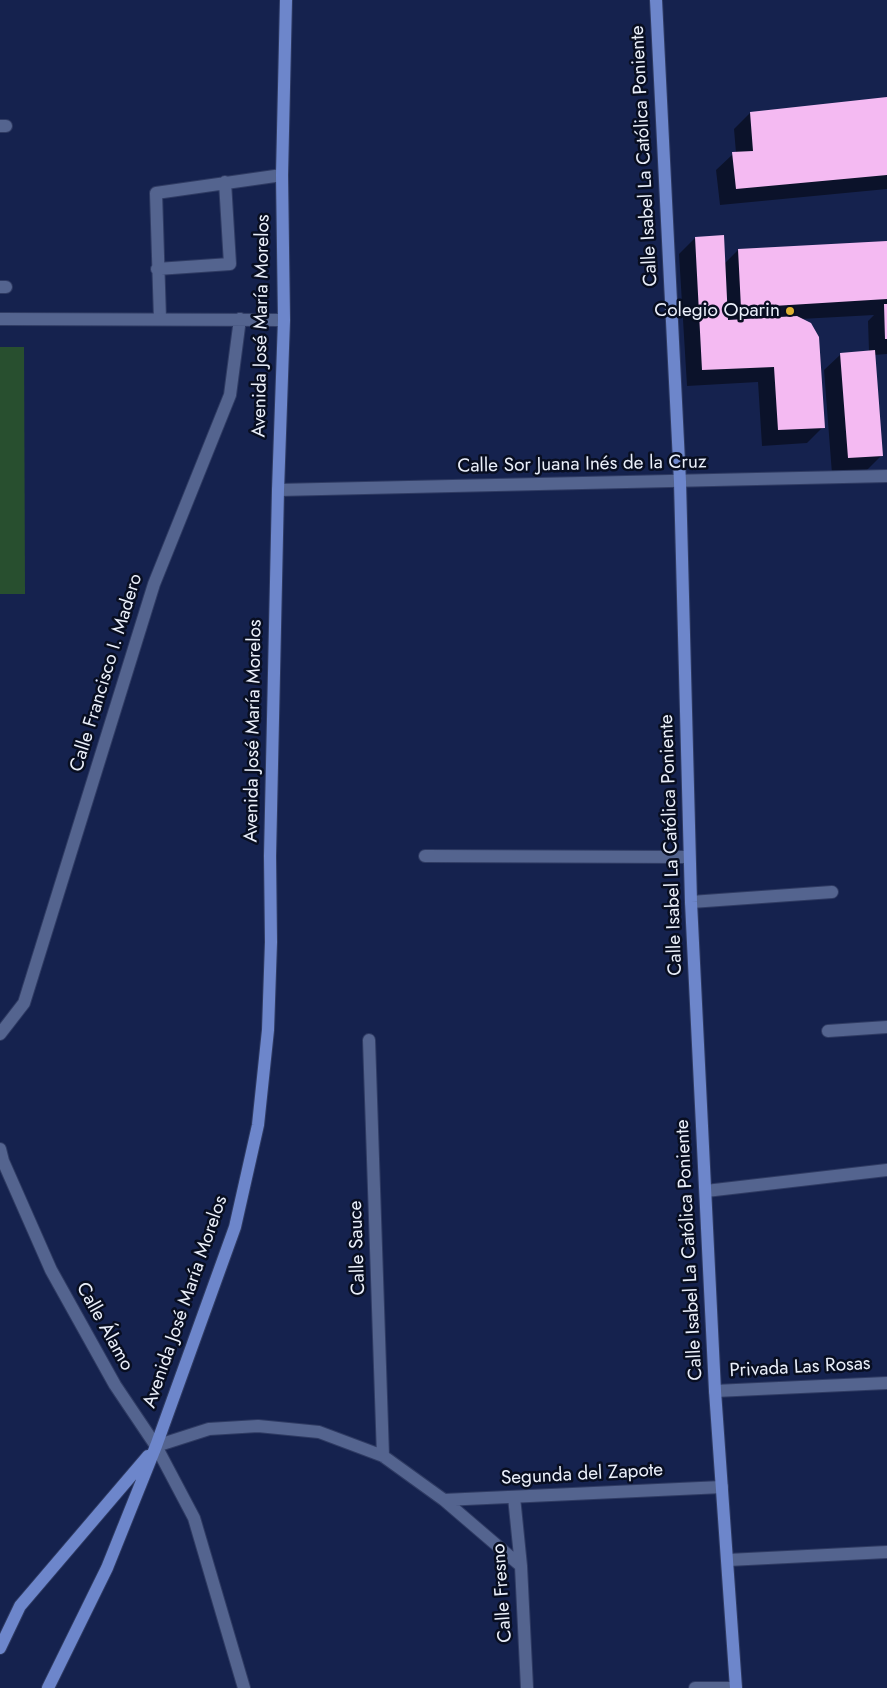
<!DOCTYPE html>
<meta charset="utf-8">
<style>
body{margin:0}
canvas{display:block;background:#15224e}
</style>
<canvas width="887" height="1688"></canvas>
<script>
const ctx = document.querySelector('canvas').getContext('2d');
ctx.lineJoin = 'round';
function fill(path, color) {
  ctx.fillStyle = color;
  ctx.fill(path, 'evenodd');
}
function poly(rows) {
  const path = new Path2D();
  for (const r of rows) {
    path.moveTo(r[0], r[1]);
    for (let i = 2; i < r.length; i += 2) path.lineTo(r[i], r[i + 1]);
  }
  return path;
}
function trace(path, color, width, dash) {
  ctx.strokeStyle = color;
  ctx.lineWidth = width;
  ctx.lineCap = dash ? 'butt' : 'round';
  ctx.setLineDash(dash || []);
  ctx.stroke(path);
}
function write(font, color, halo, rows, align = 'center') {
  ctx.font = font + ' Jost,sans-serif';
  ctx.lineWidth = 5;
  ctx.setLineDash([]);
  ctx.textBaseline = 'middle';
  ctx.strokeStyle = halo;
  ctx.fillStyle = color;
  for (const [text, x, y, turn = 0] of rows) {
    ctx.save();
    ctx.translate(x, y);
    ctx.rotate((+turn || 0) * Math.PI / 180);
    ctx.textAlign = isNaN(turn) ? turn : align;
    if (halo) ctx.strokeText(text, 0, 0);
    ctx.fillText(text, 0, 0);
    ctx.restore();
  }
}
fill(poly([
 [0,347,24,347,25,594,0,594]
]), '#284f2f');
fill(poly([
 [887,98,887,189,720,205,716,170,733,154,736,153,734,129,750,113],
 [695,238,724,264,738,250,887,242,887,354,874,355,881,456,865,472,832,474,824,370,841,354,869,352,868,321,874,315,801,319,823,427,807,443,762,446,758,382,687,386,679,254]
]), '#0007');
fill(poly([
 [887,97,887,175,736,189,732,152,753,151,750,112],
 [724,235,728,320,797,316,811,323,819,337,825,428,778,430,774,367,702,370,695,237],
 [887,241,887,299,741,308,738,249],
 [884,304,887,304,887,339,885,339],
 [875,350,883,456,848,458,840,353]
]), '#f4baf2');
const lane = poly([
 [157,269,230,264,225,182],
 [160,319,156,193,282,175]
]);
const street = poly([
 [0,126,6,126],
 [0,287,6,287],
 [0,319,284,320],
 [278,490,887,476],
 [425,856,689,857],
 [691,902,832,892],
 [828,1031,887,1027],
 [0,1034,24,1003,154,584,230,395,240,319],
 [369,1040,383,1456],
 [0,1149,3,1161,51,1270,115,1385,156,1446,194,1518,244,1688],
 [706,1191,887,1170],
 [715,1391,887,1383],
 [156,1446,209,1429,258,1426,319,1432,383,1456,444,1500,521,1566],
 [514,1497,521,1566,527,1688],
 [444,1500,722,1487],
 [728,1560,887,1552],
 [695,1688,736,1688]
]);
const secondary = poly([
 [656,0,680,482,691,902,715,1391,736,1688],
 [0,1648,20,1606,148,1456],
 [48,1688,107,1568,156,1446,235,1227,258,1125,268,1030,271,942,270,856,278,490,284,320,282,175,286,0]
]);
trace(lane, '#2f3b63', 14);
trace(street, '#2f3b63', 14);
trace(secondary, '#2f3b63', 14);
trace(lane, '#54648f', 12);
trace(street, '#54648f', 12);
trace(secondary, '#6d86cb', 12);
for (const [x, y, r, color] of [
 [790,311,5,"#deb133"]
]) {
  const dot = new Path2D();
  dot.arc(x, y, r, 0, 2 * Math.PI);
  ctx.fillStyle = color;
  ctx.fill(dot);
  trace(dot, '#080e21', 2);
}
write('19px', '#eaeffa', '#080e21', [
 ["Calle Isabel La Católica Poniente",645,156,-93],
 ["Avenida José María Morelos",262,326,-89],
 ["Calle Sor Juana Inés de la Cruz",582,465,-1],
 ["Calle Francisco I. Madero",107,673,-73],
 ["Avenida José María Morelos",254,731,-89],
 ["Calle Isabel La Católica Poniente",672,845,-92],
 ["Calle Sauce",358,1248,-92],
 ["Calle Isabel La Católica Poniente",690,1250,-93],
 ["Avenida José María Morelos",186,1302,-71],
 ["Calle Álamo",104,1327,61],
 ["Privada Las Rosas",800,1368,-3],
 ["Segunda del Zapote",582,1475,-3],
 ["Calle Fresno",503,1593,-94]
]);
write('19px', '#eaeffa', '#080e21', [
 ["Colegio Oparin",780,311]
], 'right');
</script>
